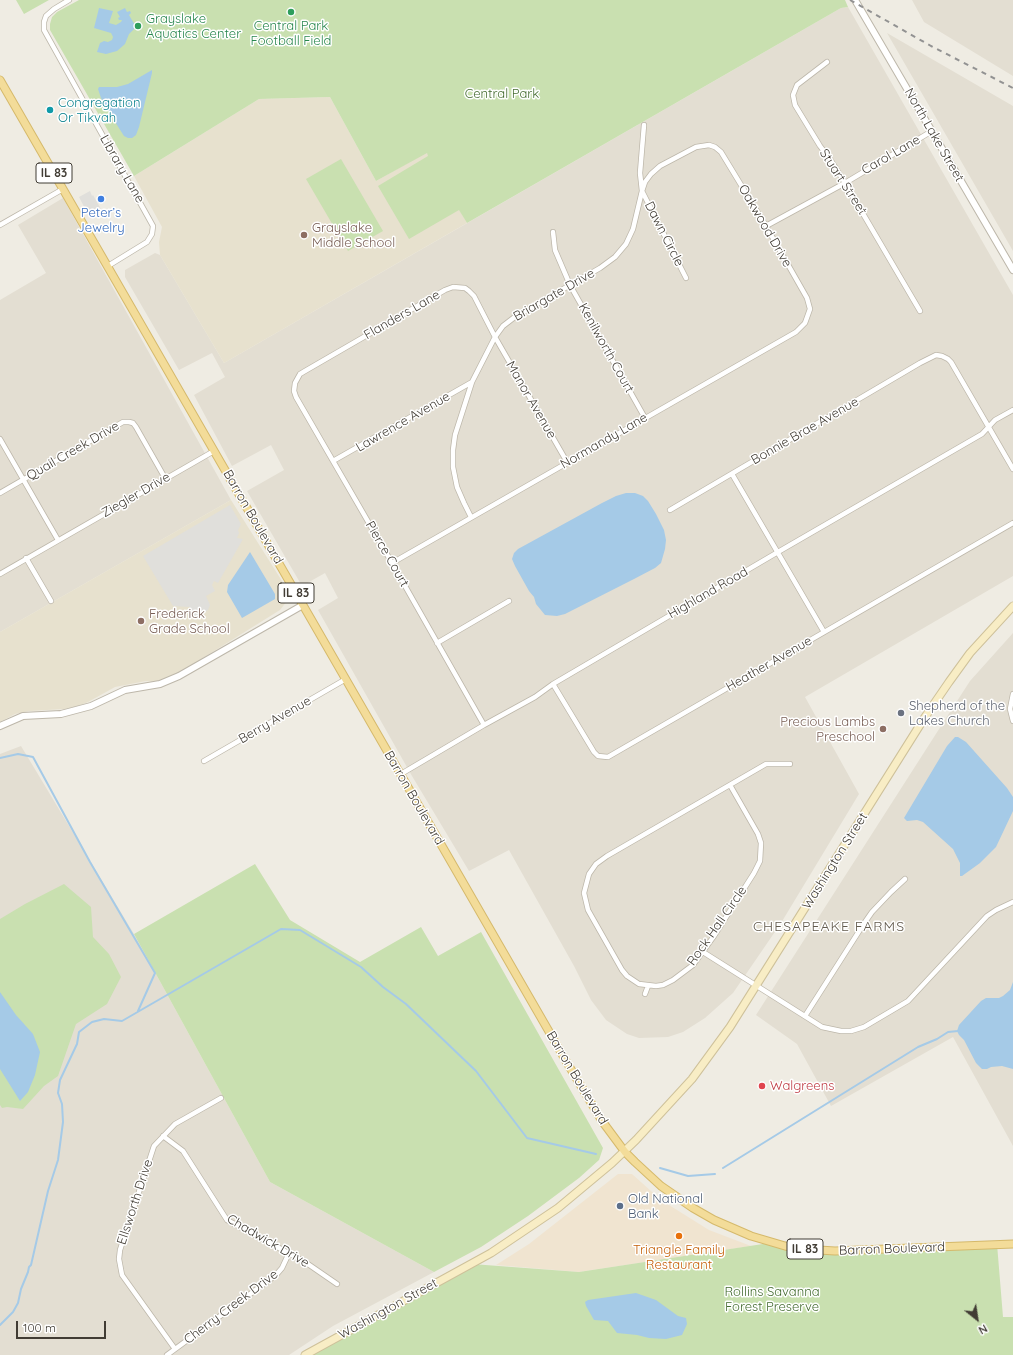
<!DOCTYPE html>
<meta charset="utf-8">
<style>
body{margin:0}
#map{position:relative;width:1013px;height:1355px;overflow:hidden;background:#efece3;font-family:Quicksand,sans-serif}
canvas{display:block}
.north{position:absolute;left:957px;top:1299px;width:40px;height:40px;-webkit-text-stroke:3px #fff;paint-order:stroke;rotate:150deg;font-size:11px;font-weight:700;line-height:16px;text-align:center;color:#413c34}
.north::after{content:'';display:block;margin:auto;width:14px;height:18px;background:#413c34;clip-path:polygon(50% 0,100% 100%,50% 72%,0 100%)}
.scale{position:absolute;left:16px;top:1321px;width:90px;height:18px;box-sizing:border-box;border:2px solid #413c34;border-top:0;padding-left:5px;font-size:12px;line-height:14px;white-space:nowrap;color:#413c34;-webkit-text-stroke:3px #fff;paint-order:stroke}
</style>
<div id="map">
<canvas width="1013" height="1355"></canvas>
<div class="north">N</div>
<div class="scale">100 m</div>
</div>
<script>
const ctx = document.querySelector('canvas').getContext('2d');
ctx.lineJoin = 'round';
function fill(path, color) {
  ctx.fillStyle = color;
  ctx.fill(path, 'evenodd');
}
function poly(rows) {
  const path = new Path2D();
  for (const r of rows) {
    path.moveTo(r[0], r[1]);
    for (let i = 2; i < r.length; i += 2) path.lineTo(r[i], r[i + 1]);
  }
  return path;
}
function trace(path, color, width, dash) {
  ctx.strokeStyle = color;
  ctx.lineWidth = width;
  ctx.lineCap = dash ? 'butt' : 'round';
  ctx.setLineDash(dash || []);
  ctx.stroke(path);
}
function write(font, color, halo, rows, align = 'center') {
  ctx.font = font + ' Quicksand,sans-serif';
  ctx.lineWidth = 3;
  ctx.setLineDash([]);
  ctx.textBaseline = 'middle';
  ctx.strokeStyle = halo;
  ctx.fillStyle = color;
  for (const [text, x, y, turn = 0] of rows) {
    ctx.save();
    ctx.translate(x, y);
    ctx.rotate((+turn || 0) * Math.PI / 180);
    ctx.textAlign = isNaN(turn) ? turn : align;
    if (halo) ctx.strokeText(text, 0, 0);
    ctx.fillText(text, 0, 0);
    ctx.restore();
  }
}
fill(poly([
 [912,0,1013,0,1013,76,924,22],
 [848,7,1013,295,1013,576,805,697,859,794,781,923,733,993,705,1018,683,1032,668,1037,639,1038,627,1034,606,1020,591,1000,574,966,509,850,469,871,412,776,318,610,338,598,325,573,302,586,247,491,284,470,271,445,232,466,194,395,225,377,212,353,179,370,125,277,125,270,155,253,160,255,224,363,841,8],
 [887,33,1013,106,1013,251],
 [63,198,231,500,0,632,0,300,46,273,18,225],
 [1013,633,1013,1146,953,1037,831,1106,797,1044,756,1015,941,726,970,681],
 [21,746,134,934,270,1182,434,1272,333,1326,289,1355,0,1355,0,754]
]), '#e3ded2');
fill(poly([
 [618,1174,632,1174,661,1200,709,1230,751,1246,579,1272,496,1265,529,1244]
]), '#f0e4d0');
fill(poly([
 [330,97,376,181,427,152,467,223,224,363,160,255,159,242,162,227,134,176,259,99],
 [231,500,287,589,288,597,287,601,280,610,174,676,156,682,146,681,115,687,88,702,78,706,65,709,29,711,15,714,0,722,0,632]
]), '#e7e1ce');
fill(poly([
 [16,0,49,0,24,14],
 [79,0,845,0,848,7,841,8,467,223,459,210,409,239,378,186,428,156,427,153,376,181,330,97,259,99,134,176,50,30,50,24,52,17,57,12],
 [341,159,383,231,348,251,306,179],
 [255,864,290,920,360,962,421,927,438,956,481,932,603,1148,599,1160,579,1178,528,1216,481,1247,434,1272,270,1182,134,934],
 [64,884,91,907,93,937,109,954,121,977,107,1004,76,1024,58,1076,44,1086,23,1109,7,1107,2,1108,0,1105,0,919,25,904],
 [776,1242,836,1250,997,1244,1003,1317,1013,1317,1013,1355,305,1355,472,1264,579,1272]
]), '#c9e0b0');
fill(poly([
 [90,191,92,196,93,195,102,211,90,218,79,197],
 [230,505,241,524,238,530,239,533,237,538,243,539,218,583,214,581,212,585,215,591,206,596,210,605,208,610,194,620,189,612,190,607,173,606,143,556]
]), '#e0dfdb');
fill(poly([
 [99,8,113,11,109,23,116,25,121,22,122,20,119,20,118,18,120,17,117,12,125,8,127,12,130,11,131,13,129,15,136,27,129,34,125,44,117,51,106,54,97,52,100,43,104,41,108,42,112,40,113,37,111,33,94,28],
 [152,70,152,73,139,127,136,135,132,138,128,138,124,136,117,125,101,98,98,89,99,87,117,87,128,84],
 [626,493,635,493,643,496,648,501,656,514,664,530,666,540,665,549,661,563,655,568,634,579,565,614,557,616,545,615,536,604,534,597,529,591,515,566,512,559,514,553,518,549,602,503,616,496],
 [250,552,275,594,275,599,242,618,227,592,228,585],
 [955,737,958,737,966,742,1007,788,1013,797,1013,811,996,847,980,863,962,876,960,876,960,863,953,849,923,822,917,820,907,821,904,818,947,746],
 [1013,982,1013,1069,1002,1066,991,1067,987,1069,982,1069,976,1063,964,1040,959,1035,957,1031,959,1025,981,1001,986,998,999,998,1003,996,1010,990],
 [0,992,16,1015,33,1034,40,1052,35,1075,28,1092,20,1101,0,1069],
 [636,1293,656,1300,678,1316,686,1318,687,1324,682,1335,666,1339,649,1338,637,1335,617,1333,608,1321,594,1320,586,1306,585,1302,588,1300]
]), '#a5cae7');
trace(poly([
 [0,758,18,754,33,757,90,862,155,973,138,1011],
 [660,1168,688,1176,715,1174],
 [723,1168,918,1047,937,1039,948,1032,958,1031],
 [0,1325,13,1312,18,1303,21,1289,28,1272,29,1267,31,1265,48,1191,58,1160,63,1122,62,1104,58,1093,60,1080,77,1044,79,1032,92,1022,104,1019,122,1021,167,995,281,929,300,930,361,967,383,987,406,1004,476,1071,527,1138,596,1154]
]), '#a5cae7', 2);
const minor = poly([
 [69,0,54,9,46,16,44,22,44,30,153,226,152,234,147,242,108,266],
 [827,62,797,85,793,95,795,105,820,146,830,159,845,183,920,311],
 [644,125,640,173,642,191,686,278],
 [0,225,63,189],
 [766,226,845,183,932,131],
 [553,232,555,250,570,285,645,418],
 [0,439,58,540],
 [333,461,472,382],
 [732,474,824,632],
 [0,493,123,422,129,422,133,423,136,427,165,478],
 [670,510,920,363,936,355,942,356,948,359,951,362,1013,469],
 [26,558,51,601],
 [392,563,796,332,805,323,810,309,807,298,766,226,721,152,715,147,709,145,696,147,660,166,651,174,645,182,642,191,633,229,626,244,615,257,600,268,516,316,503,326,495,337,472,382,455,435,453,450,453,467,457,487,464,503,471,517],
 [0,574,214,451],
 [437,643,509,601],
 [553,684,594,752,598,756,608,757,1013,523],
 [1013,694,1010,709,1013,721],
 [484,725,392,563,296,397,294,391,295,383,300,374,305,371,445,290,453,287,465,288,469,291,474,296,495,337,567,462],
 [204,761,346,679],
 [401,774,484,725,535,697,553,684,778,552,982,434,995,420,1013,410],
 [730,785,758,834,761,843,760,861,754,873,714,936,693,965,673,980,663,985,656,986,639,984,627,976,622,970,588,910,584,893,589,874,596,864,607,856,766,764,790,764],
 [703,952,822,1027,841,1031,851,1031,864,1027,908,1001,987,916,996,910,1013,902],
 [645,994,648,986],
 [805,1016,863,925,872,912,891,892,905,879],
 [163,1136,183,1151,227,1220,305,1262,337,1284],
 [175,1349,122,1275,119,1259,120,1250,154,1146,175,1124,221,1098],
 [167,1355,276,1275,282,1268,289,1253]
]);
const tertiary = poly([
 [855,0,1013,270],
 [0,726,23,716,61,714,91,706,125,690,160,684,179,676,303,605]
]);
const secondary = poly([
 [305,1355,491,1253,558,1208,612,1163,636,1140,692,1079,730,1027,925,717,949,682,970,653,1013,606]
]);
const primary = poly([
 [0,80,566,1061,602,1121,625,1152,635,1162,661,1186,693,1208,714,1220,751,1236,785,1246,803,1249,835,1251,1013,1244]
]);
trace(minor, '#bdb7aa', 6);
trace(tertiary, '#bdb7aa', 8);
trace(secondary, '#cec19a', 9);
trace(primary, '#d5b96b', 9);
trace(minor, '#fff', 4.5);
trace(tertiary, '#fff', 6);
trace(secondary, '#f8edc5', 7);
trace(primary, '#f3dc99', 7);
trace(poly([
 [850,0,931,46,1013,88]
]), '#929292', 2, [5, 5]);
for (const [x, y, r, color] of [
 [291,12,4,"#2e9e5b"],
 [138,26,4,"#2e9e5b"],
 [50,110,4,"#0f9aa8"],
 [101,199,4,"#3f7fe0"],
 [304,235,4,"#8d6e63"],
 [141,621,4,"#8d6e63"],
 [901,713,4,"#6b7280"],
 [883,729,4,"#8d6e63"],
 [762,1086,4,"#e0444e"],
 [620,1206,4,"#5c6f8a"],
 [679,1236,4,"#e8710a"]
]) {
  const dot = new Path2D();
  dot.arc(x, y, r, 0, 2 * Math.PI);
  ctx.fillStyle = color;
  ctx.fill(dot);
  trace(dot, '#fff', 1.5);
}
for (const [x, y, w] of [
 [54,173,36],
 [296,593,36],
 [805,1249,36]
]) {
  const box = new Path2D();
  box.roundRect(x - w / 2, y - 10, w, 20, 3);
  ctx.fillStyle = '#fff';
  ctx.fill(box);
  trace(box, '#413c34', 1);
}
write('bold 12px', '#413c34', null, [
 ["IL 83",54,173],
 ["IL 83",296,593],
 ["IL 83",805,1249]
]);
write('13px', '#27864d', '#fff', [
 ["Grayslake",146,19],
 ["Aquatics Center",146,34],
 ["Central Park",291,26,"center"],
 ["Football Field",291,41,"center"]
], 'left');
write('13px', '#436b2f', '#fff', [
 ["Central Park",502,94],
 ["Rollins Savanna",772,1292],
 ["Forest Preserve",772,1307]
]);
write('13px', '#0d838f', '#fff', [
 ["Congregation",58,103],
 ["Or Tikvah",58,118]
], 'left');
write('13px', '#413c34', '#fff', [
 ["North Lake Street",934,135,60],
 ["Carol Lane",891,155,-30],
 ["Library Lane",122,169,60],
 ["Stuart Street",843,182,57],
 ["Oakwood Drive",765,226,60],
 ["Dawn Circle",664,234,63],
 ["Briargate Drive",554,295,-30],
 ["Flanders Lane",402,315,-30],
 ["Kenilworth Court",606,348,61],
 ["Manor Avenue",531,400,60],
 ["Lawrence Avenue",403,422,-30],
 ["Bonnie Brae Avenue",805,431,-30],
 ["Normandy Lane",604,441,-30],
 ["Quail Creek Drive",73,451,-30],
 ["Ziegler Drive",136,495,-30],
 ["Barron Boulevard",253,517,60],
 ["Pierce Court",387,554,60],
 ["Highland Road",708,593,-30],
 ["Heather Avenue",769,664,-30],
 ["Berry Avenue",275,720,-30],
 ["Barron Boulevard",414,798,60],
 ["Washington Street",835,861,-58],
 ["Rock Hall Circle",717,926,-55],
 ["Barron Boulevard",577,1078,59],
 ["Ellsworth Drive",135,1202,-72],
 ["Chadwick Drive",268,1241,30],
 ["Barron Boulevard",892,1249,-2],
 ["Cherry Creek Drive",231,1307,-37],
 ["Washington Street",388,1309,-29]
]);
write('13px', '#366cbe', '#fff', [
 ["Peter’s",101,213],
 ["Jewelry",101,228]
]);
write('13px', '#785e54', '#fff', [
 ["Grayslake",312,228],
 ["Middle School",312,243],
 ["Frederick",149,614],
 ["Grade School",149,629],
 ["Precious Lambs",875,722,"right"],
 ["Preschool",875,737,"right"]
], 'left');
write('13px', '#5b616d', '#fff', [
 ["Shepherd of the",909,706],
 ["Lakes Church",909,721]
], 'left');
write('13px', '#be3a42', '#fff', [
 ["Walgreens",770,1086]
], 'left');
write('13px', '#4e5e75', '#fff', [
 ["Old National",628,1199],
 ["Bank",628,1214]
], 'left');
write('13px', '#c56008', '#fff', [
 ["Triangle Family",679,1250],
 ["Restaurant",679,1265]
]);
ctx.letterSpacing = '1px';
write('14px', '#625a4d', '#fff', [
 ["CHESAPEAKE FARMS",829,927]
]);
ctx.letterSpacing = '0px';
</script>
